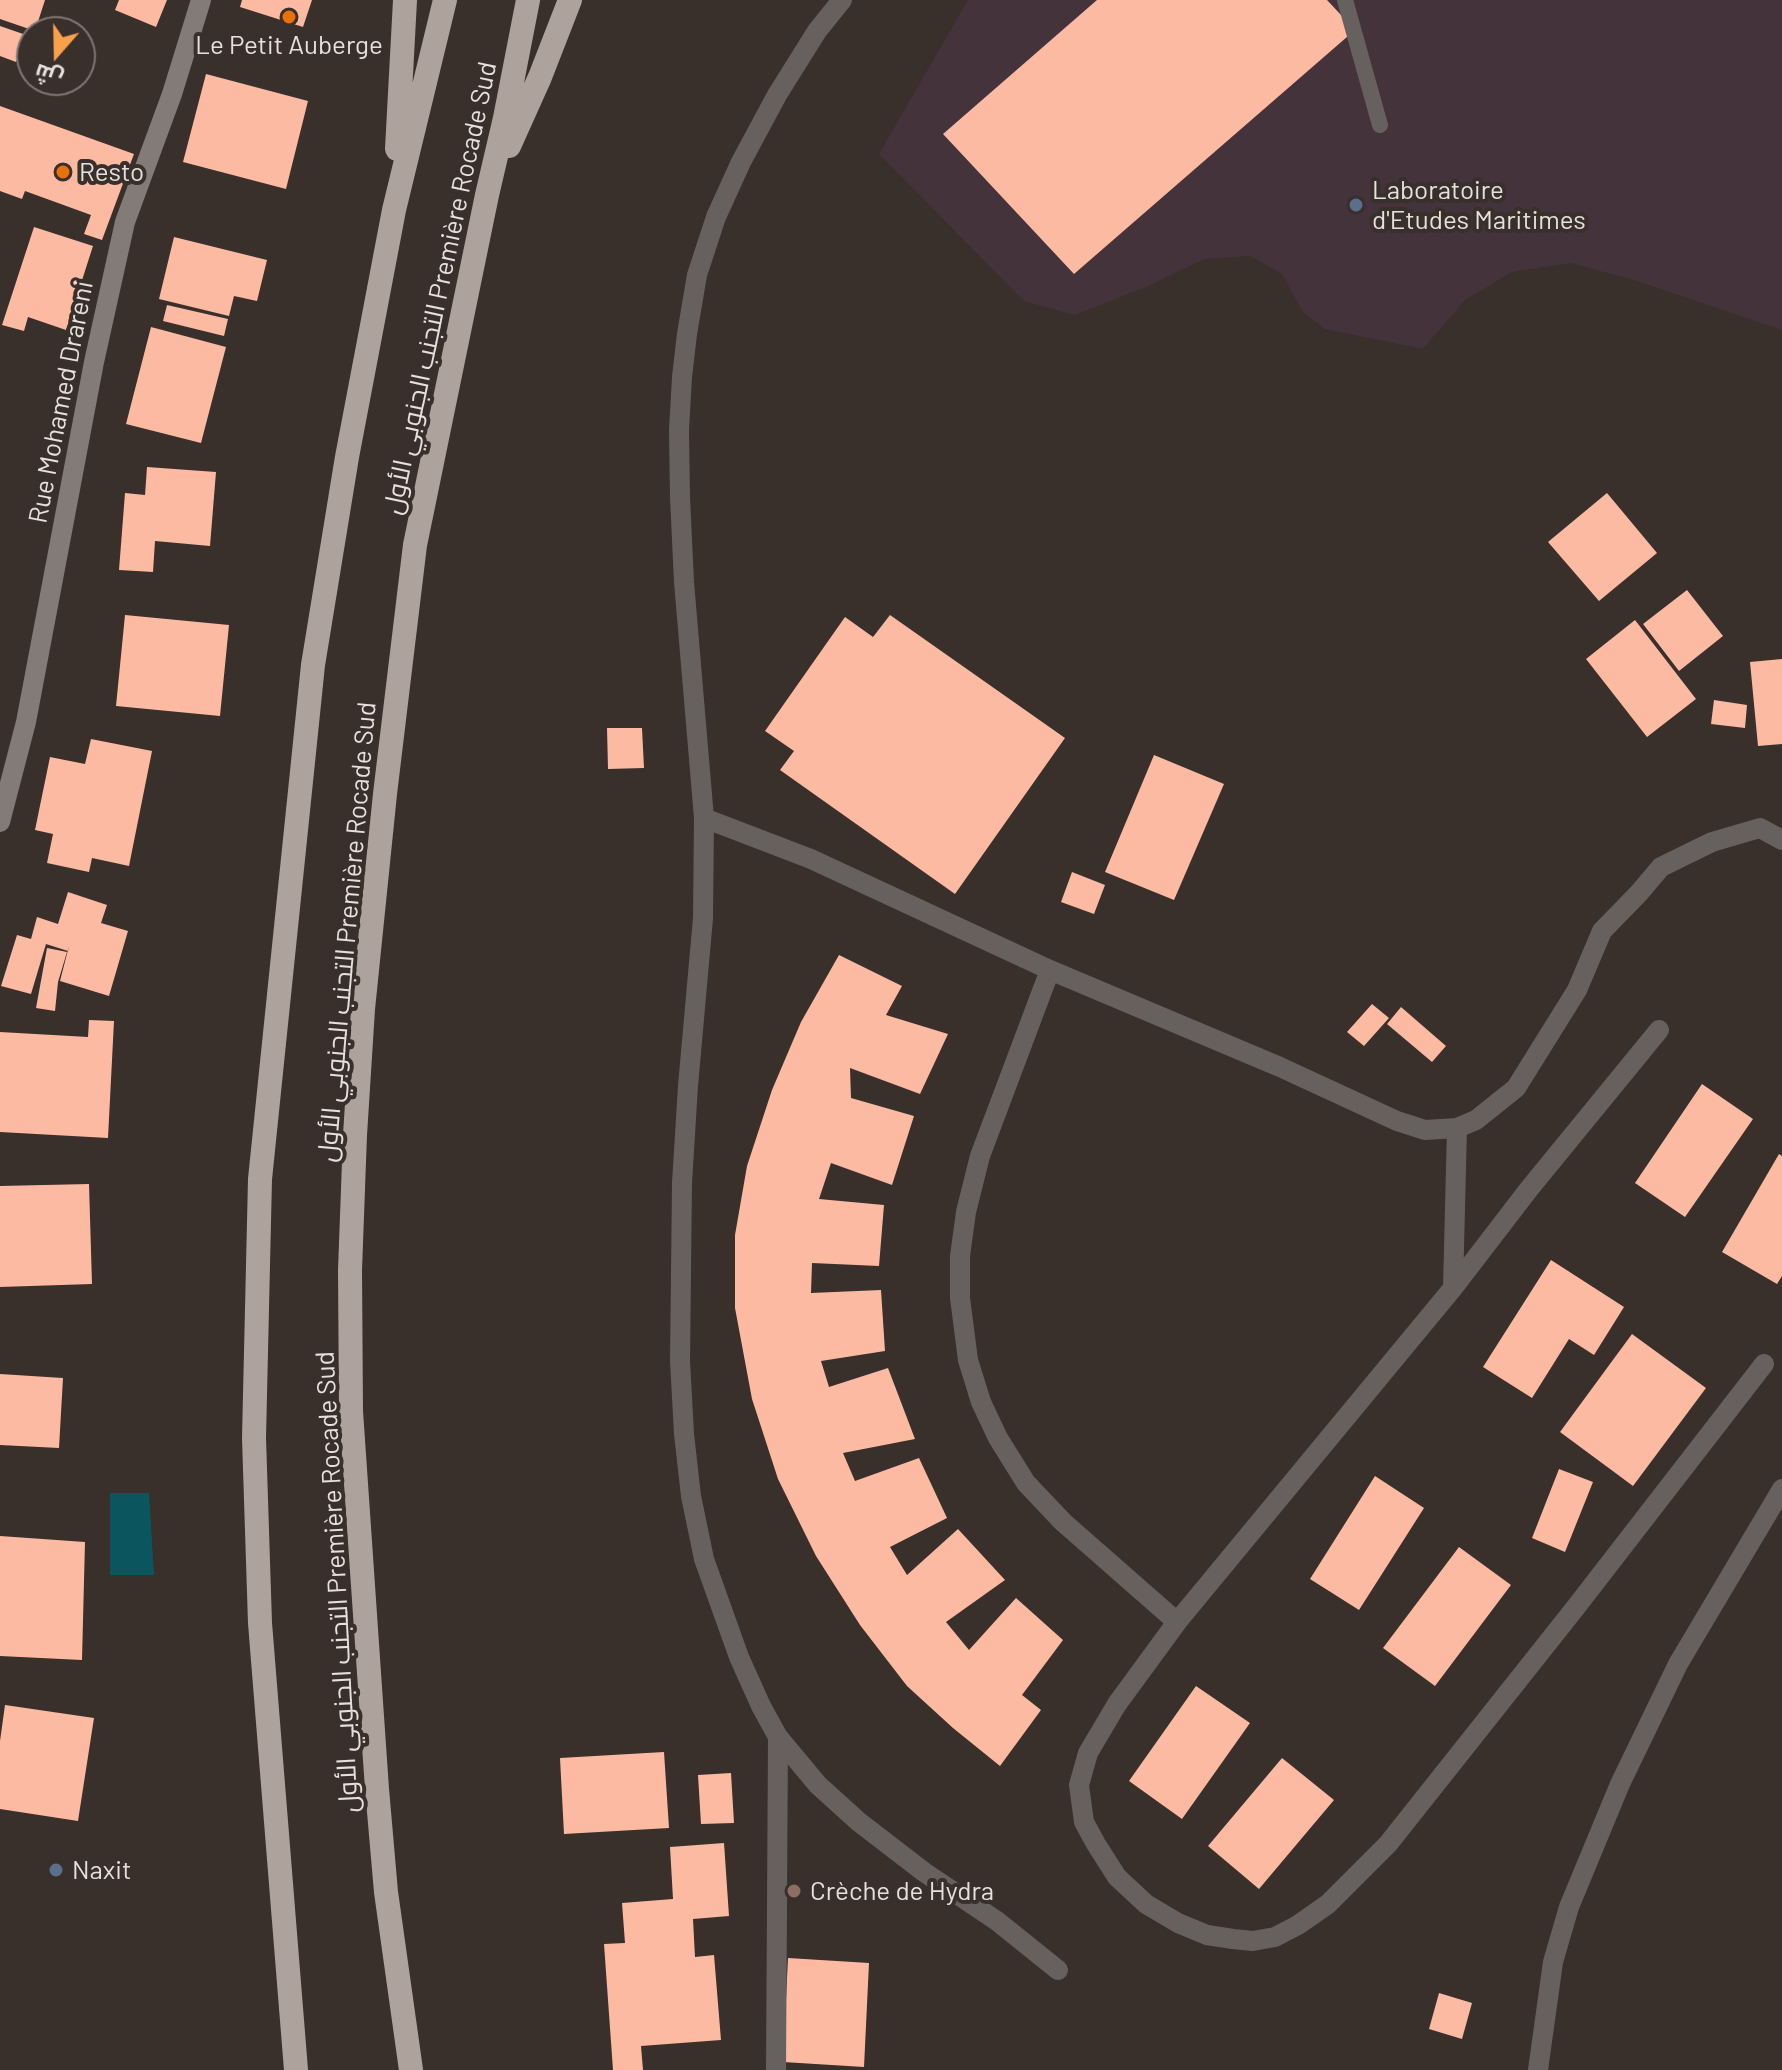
<!DOCTYPE html>
<meta charset="utf-8">
<style>
body{margin:0}
#map{position:relative;width:1782px;height:2070px;overflow:hidden;background:#392f2b;font-family:Barlow,Cairo,sans-serif}
canvas{display:block}
.north{position:absolute;left:16px;top:16px;width:80px;height:80px;box-sizing:border-box;background:#392f2b;border:2px solid #7f7673;border-radius:50%;rotate:200deg;font-size:22px;font-weight:700;line-height:32px;text-align:center;color:#e7e0de}
.north::after{content:'';display:block;margin:auto;width:28px;height:36px;background:#f8a04b;clip-path:polygon(50% 0,100% 100%,50% 72%,0 100%)}
</style>
<div id="map">
<canvas width="1782" height="2070"></canvas>
<div class="north">ش</div>
</div>
<script>
const ctx = document.querySelector('canvas').getContext('2d');
ctx.lineJoin = 'round';
function fill(path, color) {
  ctx.fillStyle = color;
  ctx.fill(path, 'evenodd');
}
function poly(rows) {
  const path = new Path2D();
  for (const r of rows) {
    path.moveTo(r[0], r[1]);
    for (let i = 2; i < r.length; i += 2) path.lineTo(r[i], r[i + 1]);
  }
  return path;
}
function trace(path, color, width, dash) {
  ctx.strokeStyle = color;
  ctx.lineWidth = width;
  ctx.lineCap = dash ? 'butt' : 'round';
  ctx.setLineDash(dash || []);
  ctx.stroke(path);
}
function write(font, color, halo, rows, align = 'center') {
  ctx.font = font + ' Barlow,Cairo,sans-serif';
  ctx.lineWidth = 8;
  ctx.setLineDash([]);
  ctx.textBaseline = 'middle';
  ctx.strokeStyle = halo;
  ctx.fillStyle = color;
  for (const [text, x, y, turn = 0] of rows) {
    ctx.save();
    ctx.translate(x, y);
    ctx.rotate((+turn || 0) * Math.PI / 180);
    ctx.textAlign = isNaN(turn) ? turn : align;
    if (halo) ctx.strokeText(text, 0, 0);
    ctx.fillText(text, 0, 0);
    ctx.restore();
  }
}
fill(poly([
 [968,0,1782,0,1782,330,1640,282,1571,263,1512,272,1465,300,1423,349,1325,329,1303,312,1282,274,1250,256,1204,259,1146,287,1075,315,1024,301,879,154]
]), '#45333b');
fill(poly([
 [110,1493,149,1493,154,1575,110,1575]
]), '#0b565e');
fill(poly([
 [0,0,45,0,35,31,0,19],
 [119,0,167,0,156,27,115,10],
 [242,0,312,0,303,27,240,7],
 [1097,0,1327,0,1355,30,1074,274,943,134],
 [0,26,26,35,16,62,0,56],
 [206,74,308,101,286,189,183,162],
 [0,106,134,154,102,240,84,234,91,215,25,191,22,199,0,191],
 [34,227,93,246,66,330,28,317,24,331,2,325],
 [174,237,267,260,257,301,234,296,229,316,159,299],
 [167,305,228,319,224,336,163,321],
 [151,327,226,347,201,443,126,424],
 [147,467,216,472,210,546,155,541,153,572,119,570,125,493,145,495],
 [1607,493,1657,553,1599,601,1548,542],
 [1687,590,1723,636,1679,671,1643,624],
 [125,615,229,625,220,716,116,706],
 [890,615,1065,738,955,894,780,770,794,751,765,731,845,617,873,637],
 [1635,620,1696,699,1647,737,1586,659],
 [1782,659,1782,744,1758,746,1750,662],
 [1714,700,1747,705,1745,728,1711,724],
 [607,728,642,728,644,768,608,769],
 [91,739,152,751,129,866,92,858,89,872,47,863,53,834,35,830,50,757,85,764],
 [1154,755,1224,784,1174,900,1105,872],
 [1072,872,1105,885,1094,914,1061,902],
 [68,892,107,905,101,923,128,931,109,996,60,981,69,946,68,951,46,944,31,994,1,986,17,935,31,939,37,917,58,924],
 [47,948,67,952,58,982,55,1011,36,1008],
 [839,955,902,986,886,1015,948,1034,920,1094,850,1068,851,1098,914,1116,892,1185,831,1163,819,1199,884,1205,879,1266,812,1263,811,1293,881,1290,885,1351,821,1361,829,1387,888,1368,915,1439,843,1453,855,1481,919,1458,947,1518,890,1547,907,1575,958,1529,1005,1580,946,1622,969,1650,1016,1598,1063,1640,1022,1695,1041,1710,1000,1766,953,1728,907,1686,860,1625,816,1556,778,1479,752,1399,735,1308,735,1235,747,1166,772,1090,801,1022],
 [1372,1004,1389,1018,1364,1046,1347,1032],
 [1401,1007,1446,1046,1432,1062,1387,1024],
 [89,1020,114,1021,108,1138,0,1132,0,1032,88,1037],
 [1702,1084,1753,1119,1685,1217,1635,1183],
 [1779,1154,1782,1156,1782,1276,1777,1284,1722,1252],
 [89,1184,92,1284,0,1287,0,1186],
 [1551,1260,1624,1307,1594,1355,1569,1339,1532,1398,1483,1367],
 [1632,1334,1706,1388,1633,1486,1560,1432],
 [0,1374,63,1378,59,1448,0,1445],
 [1559,1469,1593,1482,1565,1552,1532,1538],
 [1375,1476,1424,1508,1359,1610,1310,1579],
 [0,1536,85,1542,82,1660,0,1656],
 [1459,1547,1511,1585,1435,1686,1383,1648],
 [1196,1686,1250,1723,1182,1819,1129,1781],
 [5,1705,94,1718,78,1821,0,1809,0,1741],
 [664,1752,669,1828,564,1834,560,1758],
 [1282,1758,1334,1800,1259,1889,1208,1846],
 [731,1773,734,1823,701,1824,698,1775],
 [724,1843,729,1916,693,1919,695,1957,714,1955,721,2040,641,2046,643,2070,613,2070,604,1944,625,1943,622,1903,673,1899,670,1847],
 [788,1958,869,1963,864,2067,783,2062],
 [1439,1993,1472,2003,1462,2039,1429,2029]
]), '#fdbaa3');
trace(poly([
 [1345,0,1380,125]
]), '#66615f', 16);
trace(poly([
 [842,0,817,31,777,95,741,162,716,217,697,275,687,334,682,377,679,430,680,497,684,582,704,818,811,859,1050,970,1280,1067,1397,1121,1425,1130,1457,1128,1476,1120,1516,1088,1577,990,1602,931,1639,893,1661,867,1712,842,1760,828,1782,840],
 [704,818,703,918,688,1086,682,1183,680,1361,684,1434,691,1496,704,1559,739,1657,761,1706,778,1737,818,1785,859,1822,924,1872,997,1921,1058,1970],
 [1050,970,980,1156,966,1212,960,1256,960,1298,968,1360,981,1402,998,1438,1026,1483,1063,1522,1177,1622],
 [1659,1030,1529,1189,1453,1288,1177,1622,1117,1704,1088,1753,1079,1785,1084,1822,1096,1844,1117,1877,1146,1904,1178,1923,1207,1935,1233,1939,1253,1941,1275,1937,1298,1925,1328,1904,1388,1844,1576,1607,1764,1364],
 [1453,1288,1457,1128],
 [776,2070,778,1737],
 [1538,2070,1553,1962,1569,1907,1620,1784,1678,1664,1782,1489]
]), '#66615f', 20);
trace(poly([
 [0,822,26,722,94,362,125,222,172,94,201,0]
]), '#837b78', 20);
trace(poly([
 [509,146,540,77,570,0],
 [397,149,405,0],
 [296,2070,260,1623,254,1438,260,1179,313,665,347,457,394,210,445,0],
 [411,2070,386,1892,377,1789,351,1411,350,1270,355,1135,363,1009,385,794,415,545,487,195,505,118,528,0]
]), '#aea29c', 24);
for (const [x, y, r, color] of [
 [289,17,8,"#e8710a"],
 [63,172,8,"#e8710a"],
 [1356,205,8,"#5c6f8a"],
 [56,1870,8,"#5c6f8a"],
 [794,1891,8,"#8d6e63"]
]) {
  const dot = new Path2D();
  dot.arc(x, y, r, 0, 2 * Math.PI);
  ctx.fillStyle = color;
  ctx.fill(dot);
  trace(dot, '#392f2b', 3);
}
write('26px', '#e7e0de', '#392f2b', [
 ["Le Petit Auberge",289,45,"center"],
 ["Resto",79,172],
 ["Laboratoire",1372,190],
 ["d'Etudes Maritimes",1372,220],
 ["Naxit",72,1870],
 ["Crèche de Hydra",810,1891]
], 'left');
write('26px', '#e7e0de', '#392f2b', [
 ["التجنب الجنوبي الأول Première Rocade Sud",440,288,-78],
 ["Rue Mohamed Drareni",61,402,-79],
 ["التجنب الجنوبي الأول Première Rocade Sud",347,932,-85],
 ["التجنب الجنوبي الأول Première Rocade Sud",337,1582,-93]
]);
</script>
